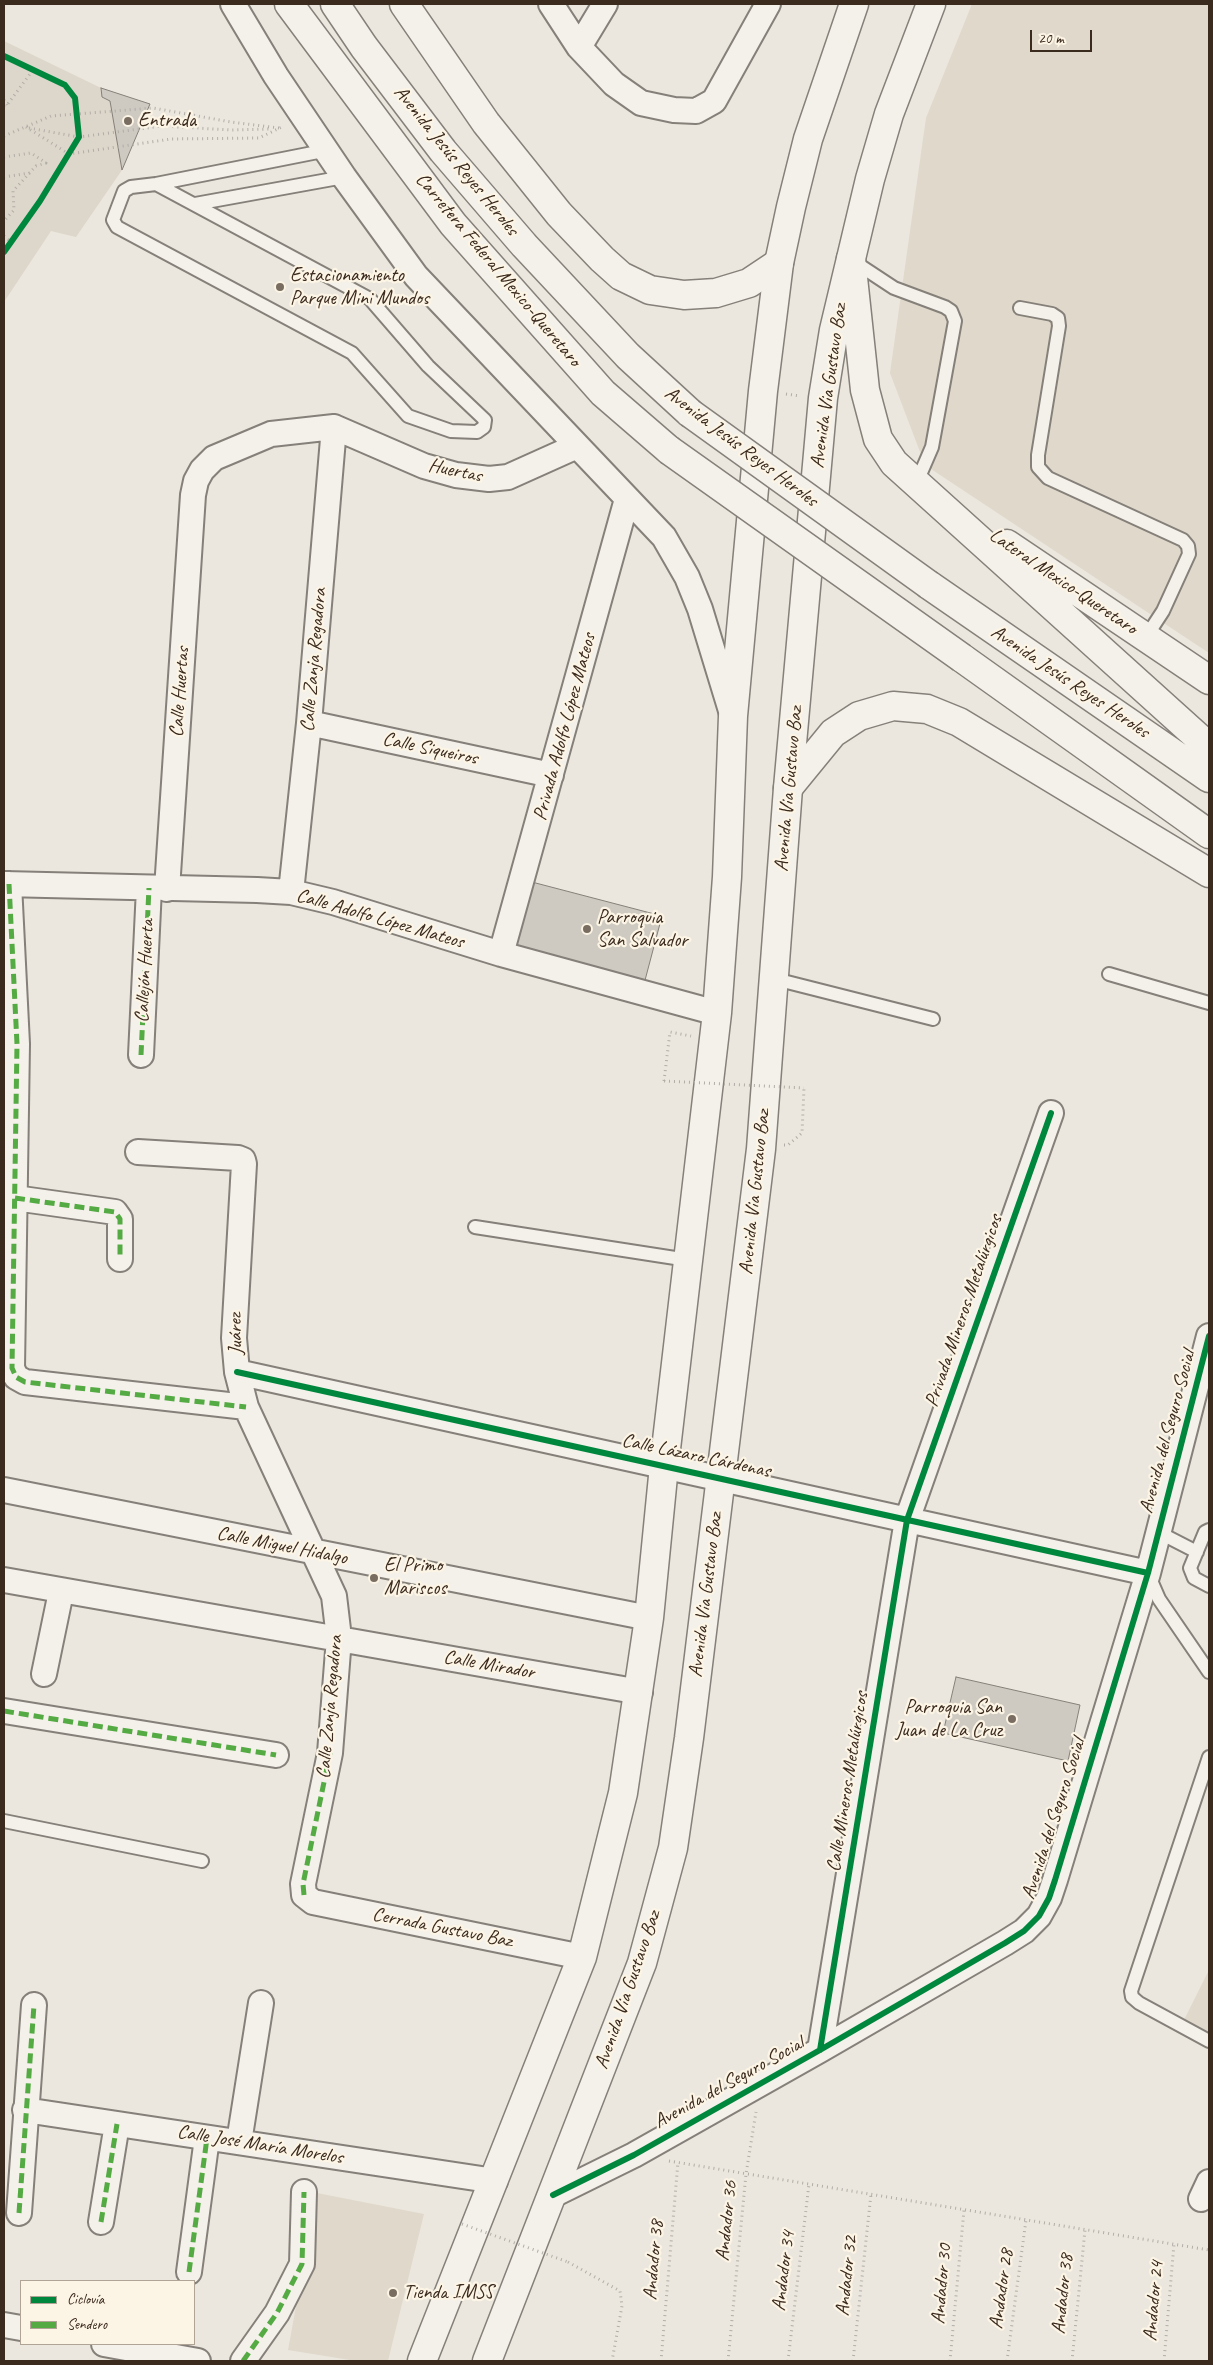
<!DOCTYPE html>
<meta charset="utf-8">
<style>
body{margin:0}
#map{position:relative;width:1213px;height:2365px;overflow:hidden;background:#ebe7de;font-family:Caveat,sans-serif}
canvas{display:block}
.frame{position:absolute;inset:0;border:5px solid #3b2a1e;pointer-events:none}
.legend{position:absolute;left:20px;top:2280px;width:175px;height:65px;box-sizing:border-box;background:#fcf5e5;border:1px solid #afa495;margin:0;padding:6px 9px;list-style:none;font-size:15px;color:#3b2a1e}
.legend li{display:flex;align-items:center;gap:10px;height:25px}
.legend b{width:25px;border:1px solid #afa495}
.scale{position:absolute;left:1030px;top:30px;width:62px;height:22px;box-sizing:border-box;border:2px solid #3b2a1e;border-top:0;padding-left:6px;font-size:15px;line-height:18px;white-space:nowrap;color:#3b2a1e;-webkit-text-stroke:4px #fcf5e5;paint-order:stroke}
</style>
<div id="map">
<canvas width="1213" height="2365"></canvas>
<div class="frame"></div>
<ul class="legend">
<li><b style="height:6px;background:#00873e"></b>Ciclovía</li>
<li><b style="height:6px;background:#55ab43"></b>Sendero</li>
</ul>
<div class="scale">20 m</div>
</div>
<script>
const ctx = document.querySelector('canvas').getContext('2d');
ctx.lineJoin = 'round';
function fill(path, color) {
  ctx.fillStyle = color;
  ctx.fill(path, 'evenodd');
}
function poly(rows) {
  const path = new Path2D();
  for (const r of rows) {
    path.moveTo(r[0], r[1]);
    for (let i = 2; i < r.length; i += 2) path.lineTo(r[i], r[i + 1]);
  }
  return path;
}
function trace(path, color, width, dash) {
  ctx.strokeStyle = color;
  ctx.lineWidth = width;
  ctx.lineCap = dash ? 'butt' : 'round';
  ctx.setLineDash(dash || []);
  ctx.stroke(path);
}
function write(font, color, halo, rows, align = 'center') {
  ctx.font = font + ' Caveat,sans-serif';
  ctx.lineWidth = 4.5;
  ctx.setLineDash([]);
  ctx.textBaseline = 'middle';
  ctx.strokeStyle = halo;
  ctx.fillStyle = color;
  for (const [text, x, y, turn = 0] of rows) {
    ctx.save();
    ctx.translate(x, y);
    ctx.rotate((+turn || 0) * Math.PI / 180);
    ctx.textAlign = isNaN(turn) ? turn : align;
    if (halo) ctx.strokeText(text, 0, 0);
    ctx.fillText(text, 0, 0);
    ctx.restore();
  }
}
fill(poly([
 [972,4,1209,4,1209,653,925,465,890,373,926,118],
 [1209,1970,1209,2036,1183,2022],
 [317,2193,424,2214,388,2361,356,2361,288,2350]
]), '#dfd8cb');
fill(poly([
 [4,41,101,88,150,104,122,170,76,237,51,231,4,302]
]), '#ddd6ca');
const building = poly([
 [101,88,150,104,122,170,110,101,102,97,101,88],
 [528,881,662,916,644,984,523,952,511,941,528,881],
 [956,1677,1080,1705,1068,1761,943,1733,956,1677]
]);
fill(building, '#cecac2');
trace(building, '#858079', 1);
const lane = poly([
 [156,184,370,299,428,366,485,420,484,427,477,432,451,431,408,416,352,353,117,227,113,220,124,191,131,187,156,184,328,150],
 [195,204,344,177],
 [853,261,894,288,945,307,951,311,955,321,932,447,916,484],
 [1020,308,1052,314,1058,318,1059,326,1038,455,1038,467,1048,478,1183,540,1188,546,1189,554,1163,611,1146,637],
 [1109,974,1209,1003],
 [775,979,933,1019],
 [475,1227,688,1260],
 [1209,1530,1205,1532,1190,1568,1194,1578,1209,1586],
 [1158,1532,1197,1552],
 [1149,1576,1159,1599,1209,1672],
 [1209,1757,1131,1991,1132,1997,1139,2003,1209,2041],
 [4,1821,202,1861]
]);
const street = poly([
 [233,4,276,76,344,177,416,276,664,537,687,577,700,609,732,714],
 [551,4,579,47,614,84,641,103,674,110,696,111,714,101,768,4],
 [579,47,605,4],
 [309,723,551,775],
 [4,884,257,890,291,892,333,902,501,954,717,1013],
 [9,884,17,1044,12,1368,16,1377,25,1382,246,1407],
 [167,889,193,495,196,481,202,470,214,458,271,434,334,427,424,466,456,475,489,479,508,477,577,446],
 [291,892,309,723,334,427],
 [501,954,627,499],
 [141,1055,149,888],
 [138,1152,238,1158,243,1160,244,1164,234,1338,237,1372,246,1407,334,1596,339,1638,330,1753,303,1884,304,1895,313,1902,582,1957],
 [15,1198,115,1212,120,1219,120,1259],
 [237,1372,1148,1573],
 [4,1490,649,1618],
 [4,1580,640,1692],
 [44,1674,61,1592],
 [4,1711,276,1755],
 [820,2050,907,1520,1051,1113],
 [25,2110,495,2181],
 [239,2142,261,2003],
 [553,2195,634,2155,820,2050,1005,1943,1024,1931,1039,1916,1049,1898,1055,1880,1148,1573,1209,1336],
 [1201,2199,1209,2182],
 [19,2213,34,2005],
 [101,2222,117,2124],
 [189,2272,207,2138],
 [4,2325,21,2328],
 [104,2344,198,2361],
 [243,2361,277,2313,302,2264,304,2192]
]);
const primary = poly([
 [422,2361,582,1957,623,1793,649,1618,664,1466,717,1013,727,877,733,716,763,391,779,263,791,207,808,139,854,4],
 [487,2361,642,1963,673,1848,689,1738,761,1149,788,788,823,398,834,330,870,179,889,114,931,4]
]);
const highway = poly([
 [289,4,453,224,603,393,669,450],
 [335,4,364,47,443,151,524,245,628,356,690,413],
 [404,4,486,123,559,214,602,259,621,276,650,290,684,295,716,293,749,283,779,263],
 [851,259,865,390,878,439,894,463,1209,747],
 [1007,544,1209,680],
 [929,585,1209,778],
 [962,658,1209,834],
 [788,788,833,733,859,716,893,706,927,709,959,722,1209,873]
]);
trace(lane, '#858079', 16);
trace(street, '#858079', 28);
trace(primary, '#858079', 31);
trace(highway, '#858079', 31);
trace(poly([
 [4,100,7,105],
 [4,106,7,105,33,70],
 [26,127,69,154,171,139,259,138,284,126],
 [29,128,79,137,162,126,231,130,269,129],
 [4,136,51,116,153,108,231,122,279,128],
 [4,157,31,153,46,163,36,166,13,191,14,210,4,221],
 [4,177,30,173],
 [4,236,11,242],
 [786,394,800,396],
 [664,1081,670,1032,691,1036],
 [784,1145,788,1145,802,1133,804,1088],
 [669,2161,1209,2250],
 [568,2262,620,2291,622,2306,612,2361],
 [661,2361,678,2162],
 [728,2361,746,2174,756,2112],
 [788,2361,809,2184],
 [853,2361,871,2194],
 [950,2361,964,2210],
 [1007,2361,1026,2220],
 [1072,2361,1085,2230],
 [1164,2361,1174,2244]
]), '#b1ada7', 3, [1, 4]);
trace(lane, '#f4f0ea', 12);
trace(street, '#f4f0ea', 24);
trace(primary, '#f4f0ea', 28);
trace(highway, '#f4f0ea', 28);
const highwayBridge = poly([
 [690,413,929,585],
 [669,450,962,658]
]);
trace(highwayBridge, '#858079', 31, []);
trace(poly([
 [664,1081,804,1088],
 [462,2224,568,2262]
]), '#b1ada7', 3, [1, 4]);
trace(highwayBridge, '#f4f0ea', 28);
trace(poly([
 [9,884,17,1044,12,1368,16,1377,25,1382,246,1407],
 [141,1055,149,888],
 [15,1198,115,1212,120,1219,120,1259],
 [4,1711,276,1755],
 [304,1895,303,1884,330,1753],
 [19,2213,34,2005],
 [101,2222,117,2124],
 [189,2272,207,2138],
 [243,2361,277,2313,302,2264,304,2192]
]), '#55ab43', 5, [10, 5]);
trace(poly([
 [4,56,65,85,75,98,79,137,40,201,4,252],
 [237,1372,1148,1573],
 [820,2050,907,1520,1051,1113],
 [553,2195,634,2155,820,2050,1005,1943,1024,1931,1039,1916,1049,1898,1055,1880,1148,1573,1209,1336]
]), '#00873e', 6);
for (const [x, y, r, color] of [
 [128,121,5,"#796c61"],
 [280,287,5,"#796c61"],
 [587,929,5,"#796c61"],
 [374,1578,5,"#796c61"],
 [1012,1719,5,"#796c61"],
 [393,2293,5,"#796c61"]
]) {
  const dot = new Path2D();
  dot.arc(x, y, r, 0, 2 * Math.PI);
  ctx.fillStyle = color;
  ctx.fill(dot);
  trace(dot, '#fcf5e5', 2);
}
write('20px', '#3b2a1e', '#fcf5e5', [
 ["Entrada",138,121],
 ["Estacionamiento",290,276],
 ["Parque Mini Mundos",290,299],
 ["Parroquia",597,918],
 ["San Salvador",597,941],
 ["El Primo",384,1566],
 ["Mariscos",384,1589],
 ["Parroquia San",1002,1708,"right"],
 ["Juan de La Cruz",1002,1731,"right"],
 ["Tienda IMSS",403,2293]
], 'left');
write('20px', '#3b2a1e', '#fcf5e5', [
 ["Avenida Jesús Reyes Heroles",456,161,51],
 ["Carretera Federal Mexico-Queretaro",498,270,50],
 ["Avenida Via Gustavo Baz",829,386,-82],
 ["Avenida Jesús Reyes Heroles",741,447,37],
 ["Huertas",455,471,12],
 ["Lateral Mexico-Queretaro",1063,582,34],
 ["Calle Zanja Regadora",314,660,-85],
 ["Avenida Jesús Reyes Heroles",1070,682,34],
 ["Calle Huertas",180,692,-86],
 ["Privada Adolfo López Mateos",565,727,-75],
 ["Calle Siqueiros",430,749,12],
 ["Avenida Via Gustavo Baz",789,789,-85],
 ["Calle Adolfo López Mateos",380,919,16],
 ["Callejón Huerta",145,971,-87],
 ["Avenida Via Gustavo Baz",755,1192,-84],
 ["Privada Mineros Metalúrgicos",964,1311,-71],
 ["Juárez",236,1334,-91],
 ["Avenida del Seguro Social",1168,1432,-75],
 ["Calle Lázaro Cárdenas",696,1456,12],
 ["Calle Miguel Hidalgo",282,1546,11],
 ["Avenida Via Gustavo Baz",706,1595,-83],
 ["Calle Mirador",489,1665,10],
 ["Calle Zanja Regadora",330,1707,-85],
 ["Calle Mineros Metalúrgicos",848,1782,-81],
 ["Avenida del Seguro Social",1054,1819,-72],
 ["Cerrada Gustavo Baz",442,1928,11],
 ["Avenida Via Gustavo Baz",628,1990,-71],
 ["Avenida del Seguro Social",729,2083,-29],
 ["Calle José María Morelos",260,2145,9],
 ["Andador 36",727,2221,-84],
 ["Andador 38",654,2260,-85],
 ["Andador 34",784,2271,-83],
 ["Andador 32",847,2276,-84],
 ["Andador 30",942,2284,-85],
 ["Andador 28",1002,2289,-82],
 ["Andador 38",1063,2294,-84],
 ["Andador 24",1154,2301,-85]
]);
</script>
